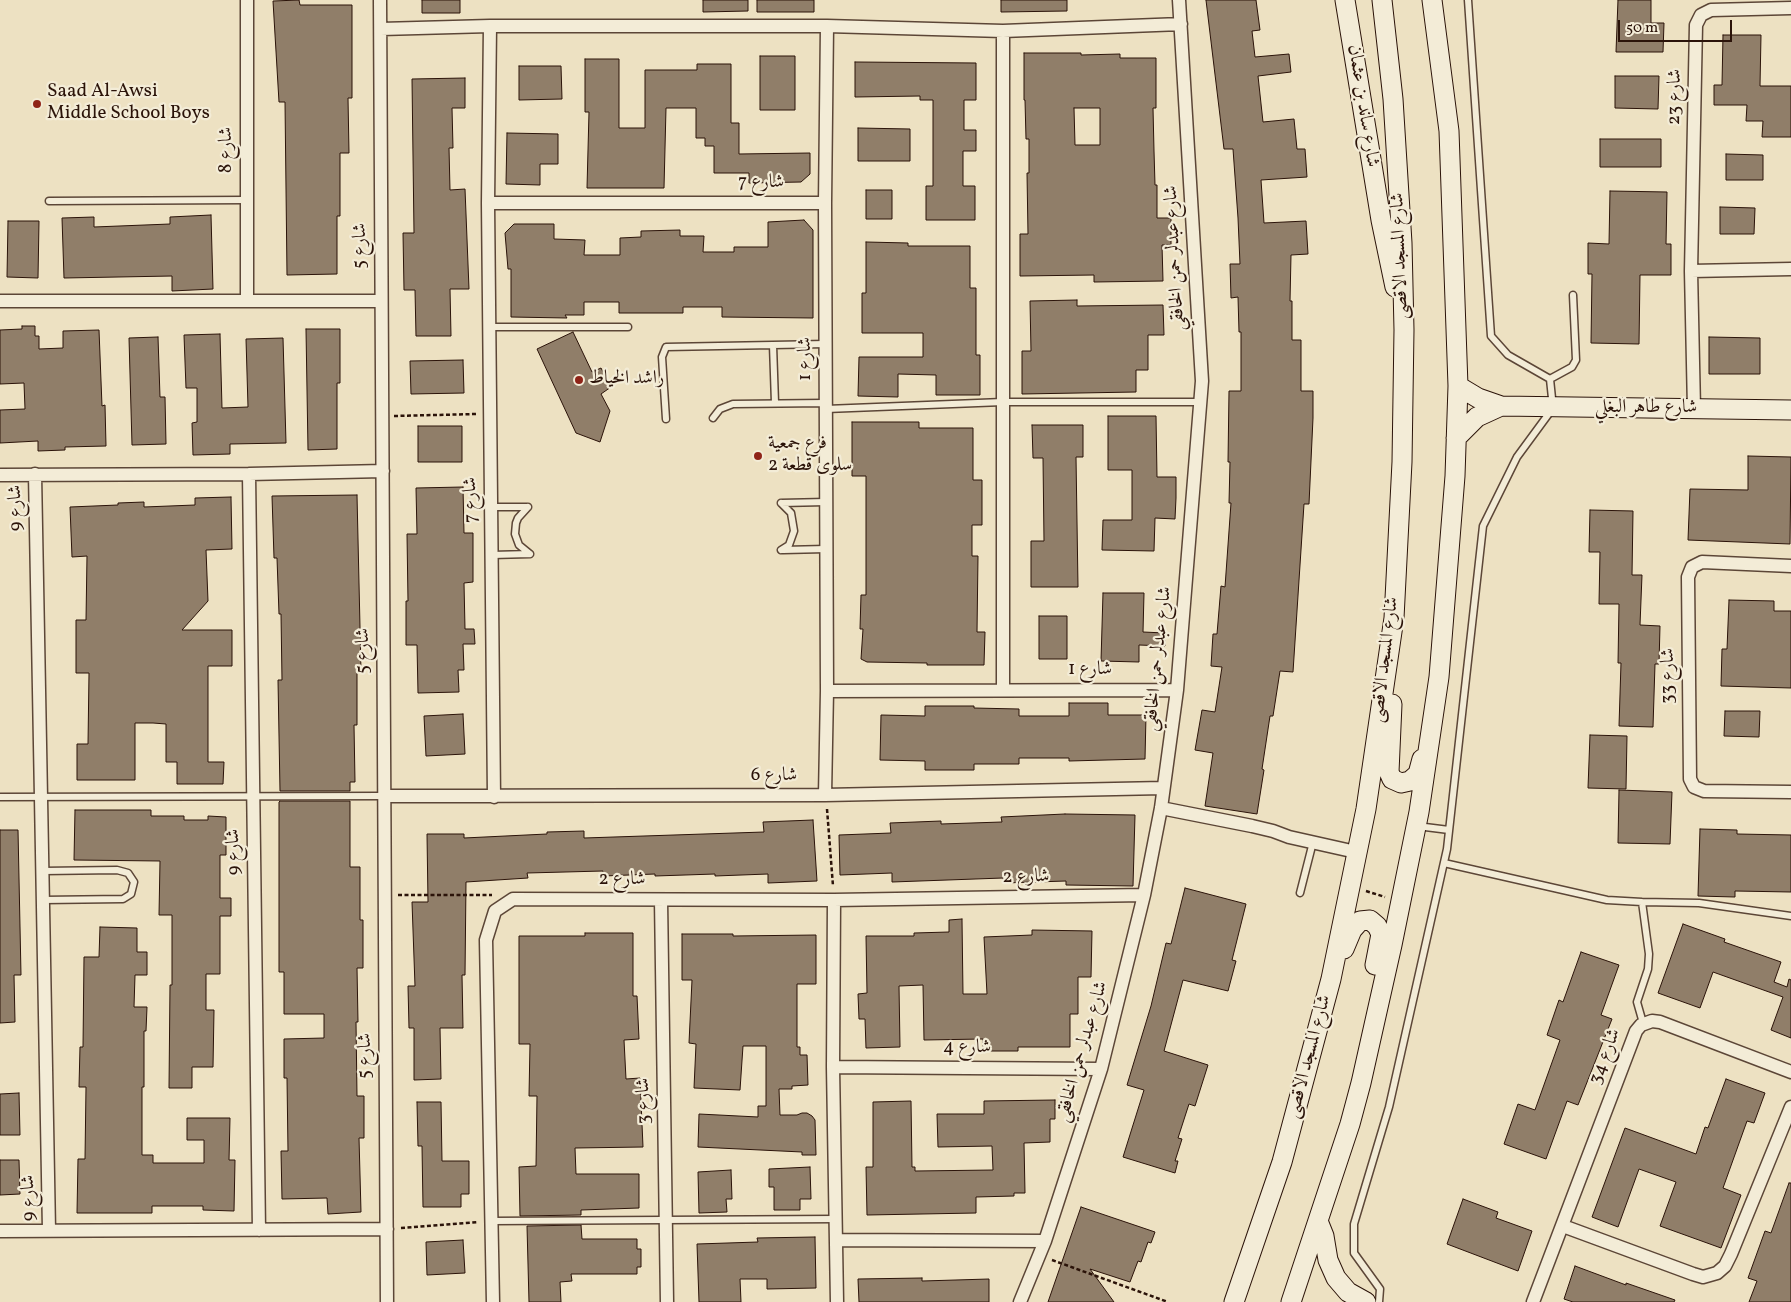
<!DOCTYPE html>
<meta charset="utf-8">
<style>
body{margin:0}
#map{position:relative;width:1791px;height:1302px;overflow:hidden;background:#ede1c2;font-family:Vollkorn,serif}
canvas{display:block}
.scale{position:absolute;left:1618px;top:20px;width:114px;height:22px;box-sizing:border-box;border:2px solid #2b1309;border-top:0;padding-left:6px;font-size:15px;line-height:18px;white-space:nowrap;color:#2b1309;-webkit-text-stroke:4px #f3ecd7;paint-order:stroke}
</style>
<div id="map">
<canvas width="1791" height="1302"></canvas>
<div class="scale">50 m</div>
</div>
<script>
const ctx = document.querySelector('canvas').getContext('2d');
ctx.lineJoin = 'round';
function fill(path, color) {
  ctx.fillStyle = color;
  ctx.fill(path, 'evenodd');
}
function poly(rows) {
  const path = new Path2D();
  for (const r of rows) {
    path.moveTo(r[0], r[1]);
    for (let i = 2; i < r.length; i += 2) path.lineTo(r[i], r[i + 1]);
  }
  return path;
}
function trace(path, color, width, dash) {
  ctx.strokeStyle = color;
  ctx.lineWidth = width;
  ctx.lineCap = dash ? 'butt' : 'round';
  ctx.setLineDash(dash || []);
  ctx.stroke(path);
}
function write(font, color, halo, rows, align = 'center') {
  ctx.font = font + ' Vollkorn,Amiri,serif';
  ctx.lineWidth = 4.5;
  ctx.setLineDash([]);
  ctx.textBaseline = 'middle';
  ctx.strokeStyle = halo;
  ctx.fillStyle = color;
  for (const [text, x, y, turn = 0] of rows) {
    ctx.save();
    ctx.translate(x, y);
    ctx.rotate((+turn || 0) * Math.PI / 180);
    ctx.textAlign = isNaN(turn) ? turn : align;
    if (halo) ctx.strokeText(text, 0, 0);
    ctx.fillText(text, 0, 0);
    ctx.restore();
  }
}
const building = poly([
 [299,0,300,5,352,5,352,98,348,98,349,153,340,153,340,216,337,216,337,274,287,275,285,102,279,102,273,1,299,0],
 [422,0,460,0,460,13,422,13,422,0],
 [703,0,748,0,748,11,703,12,703,0],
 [757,0,814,0,814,12,757,12,757,0],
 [1001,0,1067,0,1067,11,1001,12,1001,0],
 [1206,0,1256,0,1260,30,1252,31,1255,57,1289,54,1291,72,1258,76,1263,122,1294,119,1297,149,1305,149,1307,177,1261,180,1264,223,1306,221,1308,254,1291,255,1290,301,1292,301,1292,340,1301,340,1301,391,1313,391,1313,418,1309,504,1304,504,1293,672,1280,671,1273,716,1270,716,1262,769,1264,770,1257,814,1205,806,1213,753,1195,750,1202,710,1215,712,1222,667,1211,666,1213,634,1217,634,1221,586,1225,587,1231,503,1229,503,1230,462,1228,462,1229,391,1241,391,1241,332,1239,332,1238,297,1231,298,1230,264,1240,264,1238,218,1233,149,1224,149,1206,0],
 [1618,0,1651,0,1651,23,1664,23,1663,52,1616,52,1618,0],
 [1723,35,1761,35,1760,86,1791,86,1791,137,1762,137,1763,121,1746,121,1747,105,1714,105,1714,85,1722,85,1723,35],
 [1024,53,1081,53,1081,55,1120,54,1120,58,1156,58,1156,108,1153,108,1154,151,1155,185,1157,185,1157,218,1171,218,1171,245,1162,245,1163,281,1094,282,1094,275,1020,276,1020,234,1028,234,1027,173,1029,173,1029,139,1026,139,1025,100,1024,100,1024,53],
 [1074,108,1100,108,1100,145,1075,145,1074,108],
 [760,56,795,56,795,110,760,110,760,56],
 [585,59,619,59,619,128,645,128,645,70,697,70,697,64,731,64,731,123,739,123,739,154,810,153,810,174,801,182,749,183,749,173,714,173,714,146,705,146,705,138,696,138,696,108,666,108,664,188,587,188,589,112,585,112,585,59],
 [855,62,976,63,976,100,964,100,964,130,976,130,976,151,963,151,963,186,975,186,975,220,926,220,926,186,933,186,933,100,920,100,920,96,855,97,855,62],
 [519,66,561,66,562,99,519,100,519,66],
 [1615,76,1659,76,1658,109,1615,108,1615,76],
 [465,78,465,108,452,108,453,148,449,148,450,190,465,189,469,289,450,289,451,336,416,336,415,290,404,290,403,233,414,233,412,79,465,78],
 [858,128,910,129,910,161,858,161,858,128],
 [507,133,558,134,558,164,540,164,540,185,506,184,507,133],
 [1600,139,1661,139,1661,167,1600,167,1600,139],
 [1726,154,1763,155,1763,180,1726,180,1726,154],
 [866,190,892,190,892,219,866,219,866,190],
 [1610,191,1667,192,1666,244,1671,244,1671,275,1640,275,1639,344,1591,343,1592,274,1588,274,1588,243,1609,244,1610,191],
 [1720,207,1755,208,1754,234,1720,234,1720,207],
 [211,215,213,289,172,291,172,276,64,278,62,218,94,217,94,227,170,224,170,217,211,215],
 [804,220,813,230,813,318,722,317,722,307,683,307,683,313,619,313,619,302,584,302,584,315,565,315,567,318,511,317,511,269,508,269,505,233,514,224,554,224,554,239,585,240,584,255,620,255,620,238,641,237,641,231,680,230,680,236,704,236,703,252,734,252,734,247,768,247,768,222,804,220],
 [8,221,39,221,38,278,7,277,8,221],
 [866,242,908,243,908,246,970,246,970,288,976,288,976,355,980,355,980,395,936,395,936,375,898,374,898,397,858,396,859,357,923,357,923,333,862,333,862,293,866,293,866,242],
 [1077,300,1077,306,1163,305,1164,335,1148,335,1148,370,1136,370,1136,392,1022,394,1022,351,1031,351,1030,301,1077,300],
 [22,326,35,326,35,336,39,336,39,349,63,348,63,331,99,330,102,406,105,405,106,446,65,447,65,450,38,451,38,441,0,443,0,410,25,409,24,383,0,384,0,330,22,329,22,326],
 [306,329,340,329,340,383,337,383,337,449,308,450,306,329],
 [573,332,592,372,601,368,611,387,601,394,610,411,600,442,576,433,537,349,573,332],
 [220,334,222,408,248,407,246,339,283,338,286,443,230,444,230,454,193,455,192,423,197,422,197,388,186,388,184,335,220,334],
 [158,337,160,397,165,397,166,444,132,445,129,338,158,337],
 [1709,337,1760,338,1760,374,1709,374,1709,337],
 [463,360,464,393,411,394,410,361,463,360],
 [1108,416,1156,416,1157,477,1176,477,1176,498,1175,519,1155,518,1154,551,1102,550,1103,520,1132,520,1132,470,1108,470,1108,416],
 [852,422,919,422,919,428,973,428,973,480,982,480,982,525,972,525,972,556,978,556,977,632,985,632,984,665,927,665,927,663,867,662,861,659,863,629,860,629,861,595,866,595,866,476,852,476,852,422],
 [1032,425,1083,425,1083,457,1076,457,1078,587,1031,587,1031,541,1044,541,1043,458,1033,458,1032,425],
 [418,426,462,426,462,462,418,462,418,426],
 [1748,456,1791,457,1790,544,1688,540,1690,489,1748,490,1748,456],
 [463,487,464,533,473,533,473,582,464,583,465,629,474,629,475,644,463,644,464,670,458,670,459,692,418,693,417,645,406,645,406,601,408,601,407,534,417,534,416,488,463,487],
 [357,495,361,671,357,671,357,725,354,725,355,782,350,782,350,791,280,791,278,680,282,680,281,614,279,614,277,558,274,558,272,496,357,495],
 [231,497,232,549,206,550,208,601,182,630,232,630,232,666,208,666,208,762,224,762,223,784,177,784,177,762,166,762,166,724,153,723,135,723,135,780,77,780,77,744,88,744,89,673,76,673,76,620,86,620,87,556,72,557,70,507,118,505,118,503,144,502,144,507,195,505,195,498,231,497],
 [1590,510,1633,511,1632,575,1642,575,1640,625,1660,626,1659,664,1655,664,1653,727,1619,726,1621,663,1618,663,1619,604,1599,604,1600,552,1589,552,1590,510],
 [1103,593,1144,593,1143,632,1165,633,1165,646,1139,645,1139,662,1101,661,1103,593],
 [1729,600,1774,601,1774,611,1791,611,1791,688,1721,686,1722,649,1727,649,1729,600],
 [1039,616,1067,616,1067,659,1039,659,1039,616],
 [1069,703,1108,703,1108,715,1146,715,1145,759,1069,761,1069,758,1019,758,1019,764,974,764,974,770,925,770,925,761,880,760,881,715,925,716,925,706,974,706,974,708,1019,709,1019,716,1069,716,1069,703],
 [1725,711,1760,711,1759,737,1724,736,1725,711],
 [463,714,465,754,426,756,424,716,463,714],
 [1590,735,1627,736,1626,789,1588,788,1590,735],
 [1619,790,1672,792,1670,844,1618,843,1619,790],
 [280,801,350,801,350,867,360,867,360,920,363,920,363,968,357,968,358,1022,356,1022,357,1096,364,1096,364,1138,359,1138,361,1212,328,1214,327,1198,282,1199,281,1151,288,1151,287,1078,284,1078,284,1039,324,1038,324,1014,284,1014,284,972,279,972,279,802,280,801],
 [75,810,151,810,151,816,184,816,184,820,208,820,208,816,226,817,226,855,220,855,220,898,231,898,231,916,220,916,220,974,206,974,206,1010,214,1010,213,1067,192,1067,192,1088,169,1088,170,985,172,985,172,915,159,915,160,861,74,860,75,810],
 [1065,814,1135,815,1133,886,1066,885,1066,881,1004,883,1003,878,892,882,892,873,840,875,839,835,891,833,890,823,941,821,941,824,1002,822,1001,817,1065,814],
 [813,820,817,881,768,883,768,874,715,876,715,874,655,876,655,874,603,876,603,871,527,873,528,878,466,882,465,975,462,975,463,1028,440,1028,441,1079,414,1080,414,1028,409,1028,408,986,415,986,412,902,428,902,427,834,464,834,464,838,547,834,547,832,584,831,584,838,764,832,763,822,813,820],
 [1700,829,1737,830,1737,834,1791,835,1791,892,1735,891,1735,897,1698,896,1700,829],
 [0,830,18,830,21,975,14,975,15,1022,0,1023,0,830],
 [1185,888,1246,904,1232,960,1236,961,1228,991,1183,980,1164,1051,1208,1065,1195,1106,1189,1104,1178,1138,1182,1139,1175,1161,1178,1161,1175,1173,1123,1157,1144,1090,1127,1085,1151,1006,1166,943,1171,944,1185,888],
 [962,919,963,994,987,994,984,937,1032,935,1032,930,1092,931,1091,977,1078,977,1078,1014,1070,1014,1070,1047,1018,1047,1018,1051,983,1051,983,1039,924,1040,923,985,899,986,900,1047,866,1048,865,1019,859,1019,858,994,867,993,866,936,914,936,914,933,949,932,949,920,962,919],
 [1683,924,1725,939,1724,942,1781,962,1774,982,1787,987,1789,979,1791,980,1791,1038,1771,1030,1783,997,1713,972,1700,1008,1658,993,1683,924],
 [100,927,137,928,137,952,147,952,147,975,135,975,134,1007,147,1007,146,1031,144,1031,144,1087,142,1087,142,1155,153,1155,153,1163,204,1163,204,1140,187,1140,187,1118,230,1118,229,1160,235,1160,234,1211,203,1210,203,1206,152,1206,152,1213,77,1213,78,1159,85,1159,86,1087,79,1087,80,1047,83,1047,84,957,99,957,100,927],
 [585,933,633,933,633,996,637,996,639,1039,624,1040,626,1079,640,1078,643,1147,575,1148,576,1174,639,1174,639,1208,581,1210,581,1215,520,1216,519,1167,536,1166,537,1096,529,1096,530,1044,519,1044,519,936,585,936,585,933],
 [682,934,733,934,733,936,816,935,816,984,797,984,797,1047,800,1047,800,1055,807,1055,808,1085,792,1086,792,1089,779,1089,780,1115,797,1115,802,1113,807,1113,812,1116,815,1120,816,1155,802,1155,802,1152,698,1147,699,1114,758,1117,758,1106,766,1106,766,1046,743,1046,740,1090,694,1088,696,1044,689,1043,692,980,682,980,682,934],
 [1581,952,1619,965,1601,1015,1612,1019,1578,1105,1567,1101,1546,1159,1504,1144,1518,1104,1535,1110,1560,1040,1547,1035,1559,1000,1563,1002,1581,952],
 [1726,1079,1765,1093,1754,1123,1747,1121,1723,1188,1741,1195,1721,1248,1660,1226,1676,1182,1639,1169,1618,1227,1592,1217,1625,1128,1696,1154,1705,1127,1708,1128,1726,1079],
 [19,1093,20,1135,0,1135,0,1094,19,1093],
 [1055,1100,1055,1119,1050,1119,1050,1142,1024,1143,1025,1193,1014,1193,1014,1196,976,1197,976,1213,867,1215,866,1167,873,1167,873,1102,911,1101,912,1167,915,1167,915,1171,993,1170,992,1146,938,1147,937,1114,984,1114,984,1101,1055,1100],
 [417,1102,441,1102,442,1161,469,1161,469,1194,461,1194,461,1207,423,1207,422,1146,418,1146,417,1102],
 [0,1160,19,1160,20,1194,0,1195,0,1160],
 [810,1167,811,1199,800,1199,800,1210,774,1210,774,1187,769,1187,769,1169,810,1167],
 [731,1170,732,1199,726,1199,727,1212,699,1213,698,1172,731,1170],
 [1789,1183,1791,1183,1791,1302,1749,1302,1757,1281,1748,1278,1765,1231,1771,1233,1789,1183],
 [1463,1199,1498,1212,1496,1218,1532,1231,1518,1271,1447,1244,1463,1199],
 [1081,1207,1155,1232,1151,1243,1148,1242,1141,1262,1138,1261,1130,1282,1090,1269,1114,1302,1048,1302,1081,1207],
 [581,1225,582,1239,637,1239,637,1249,641,1249,641,1267,637,1267,637,1274,571,1274,572,1281,560,1282,561,1302,529,1302,527,1226,581,1225],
 [815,1237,816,1288,767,1289,767,1279,740,1279,741,1302,699,1302,697,1244,758,1242,757,1238,815,1237],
 [463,1240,465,1273,427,1275,426,1242,463,1240],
 [1575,1266,1626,1285,1626,1283,1675,1300,1674,1302,1573,1302,1564,1299,1575,1266],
 [922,1278,922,1281,989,1279,989,1302,859,1302,858,1279,922,1278]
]);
fill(building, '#907e69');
trace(building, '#2b1309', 1);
const lane = poly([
 [49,201,247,200],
 [489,327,628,327],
 [773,345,775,403],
 [1550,379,1572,367,1576,360,1573,295],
 [826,409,1003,402,1200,402],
 [713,418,720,409,733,404,826,403],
 [666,419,662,357,666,347,826,344],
 [781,503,791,513,794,531,789,545,781,550],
 [781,503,826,502],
 [491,507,528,507],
 [528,507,518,518,516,523,515,534,519,545,530,554],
 [783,550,826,549],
 [492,555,530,554],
 [0,797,385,796],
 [1417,826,1449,830],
 [1444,863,1607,900,1642,902,1699,903,1791,916],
 [43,871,117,870,128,873,134,882,131,894,123,899,43,900],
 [1300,893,1313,842],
 [1642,902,1649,954,1648,969,1637,1002,1643,1023],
 [492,1221,836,1219],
 [1379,1302,1380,1289,1354,1253,1354,1224,1389,1107,1447,849,1483,526,1517,457,1553,408,1550,379,1508,355,1491,336,1468,0]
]);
const street = poly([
 [247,0,247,300],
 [380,0,387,1302],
 [490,26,488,203,494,797],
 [381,29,490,26,827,26,1003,31,1181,24],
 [1003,31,1003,690],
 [488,203,825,203],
 [1691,271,1791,269],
 [0,301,381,301],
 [1694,409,1691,271,1696,25,1701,15,1711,10,1791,8],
 [35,474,49,1230],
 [249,474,259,1230],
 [0,475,249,474,383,471],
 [1791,566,1702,562,1692,567,1688,577,1690,779,1694,787,1704,791,1791,792],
 [827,691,1177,690],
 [825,795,827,691,825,203,827,26],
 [385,796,825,795,1163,788],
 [1161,808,1252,826,1273,831,1289,837,1356,852],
 [661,900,667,1302],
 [834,900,833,1067,837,1302],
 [833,1067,1101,1069],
 [1563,1226,1693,1274,1703,1277,1717,1273,1725,1266,1731,1254,1791,1107],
 [0,1231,387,1229],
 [836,1240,1045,1241],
 [493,1302,486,940,495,911,513,899,834,900,1144,895],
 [1020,1302,1045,1241,1101,1069,1144,895,1161,808,1177,690,1202,381,1179,0],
 [1533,1302,1636,1031,1641,1025,1652,1021,1660,1022,1791,1072]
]);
const secondary = poly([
 [1345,0,1381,220,1395,287],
 [1458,386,1478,398,1501,406,1791,410],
 [1456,438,1477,417,1501,406],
 [1392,704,1389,772,1392,779,1401,783,1410,781,1418,774,1422,759],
 [1344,949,1352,930,1360,921,1370,920,1377,926,1381,934,1375,965],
 [1318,1221,1324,1236,1328,1260,1336,1278,1348,1292,1366,1302],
 [1234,1302,1282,1162,1331,979,1366,809,1394,618,1402,462,1404,330,1402,243,1393,99,1382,0],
 [1291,1302,1350,1124,1361,1083,1392,945,1419,812,1439,677,1455,476,1458,386,1449,131,1432,0]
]);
trace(lane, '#5c4637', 9);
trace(street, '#5c4637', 15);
trace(secondary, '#2b1309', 21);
trace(poly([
 [394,416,476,414],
 [827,809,833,886],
 [1366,891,1385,897],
 [398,895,492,895],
 [401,1228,478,1222],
 [1052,1260,1168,1302]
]), '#2b1309', 2.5, [4, 2.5]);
trace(lane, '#f3ecd7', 6);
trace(street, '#f3ecd7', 12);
trace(secondary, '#f3ecd7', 19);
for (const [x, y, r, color] of [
 [37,104,5,"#8f2418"],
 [579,380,5,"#8f2418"],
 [758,456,5,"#8f2418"]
]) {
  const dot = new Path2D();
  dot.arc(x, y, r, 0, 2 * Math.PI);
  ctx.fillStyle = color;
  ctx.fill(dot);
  trace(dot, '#f3ecd7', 2);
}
write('19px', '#2b1309', '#f3ecd7', [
 ["Saad Al-Awsi",47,93],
 ["Middle School Boys",47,115],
 ["راشد الخياط",589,380],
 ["فرع جمعية",768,445],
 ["سلوى قطعة 2",768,467]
], 'left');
write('19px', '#2b1309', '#f3ecd7', [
 ["شارع 23",1676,97,-89],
 ["شارع ساند بن عثمان",1362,106,81],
 ["شارع 8",228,150,-90],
 ["شارع 7",761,184],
 ["شارع 5",362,246,-90],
 ["شارع المسجد الاقصى",1401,256,-92],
 ["شارع عبدلر حمن الخافقي",1176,258,-93],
 ["شارع 1",807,359,-90],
 ["شارع طاهر البغلي",1646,409],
 ["شارع 7",472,500,-91],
 ["شارع 9",17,508,-91],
 ["شارع 5",365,651,-90],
 ["شارع عبدلر حمن الخافقي",1159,659,-84],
 ["شارع المسجد الاقصى",1386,660,-83],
 ["شارع 1",1090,671],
 ["شارع 33",1670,676,-90],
 ["شارع 6",774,777],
 ["شارع 9",235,852,-91],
 ["شارع 2",1026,878,-1],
 ["شارع 2",622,881],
 ["شارع 4",967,1049],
 ["شارع عبدلر حمن الخافقي",1083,1052,-74],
 ["شارع 5",367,1056,-90],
 ["شارع المسجد الاقصى",1310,1057,-75],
 ["شارع 34",1606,1057,-69],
 ["شارع 3",645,1101,-91],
 ["شارع 9",30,1198,-91]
]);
</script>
